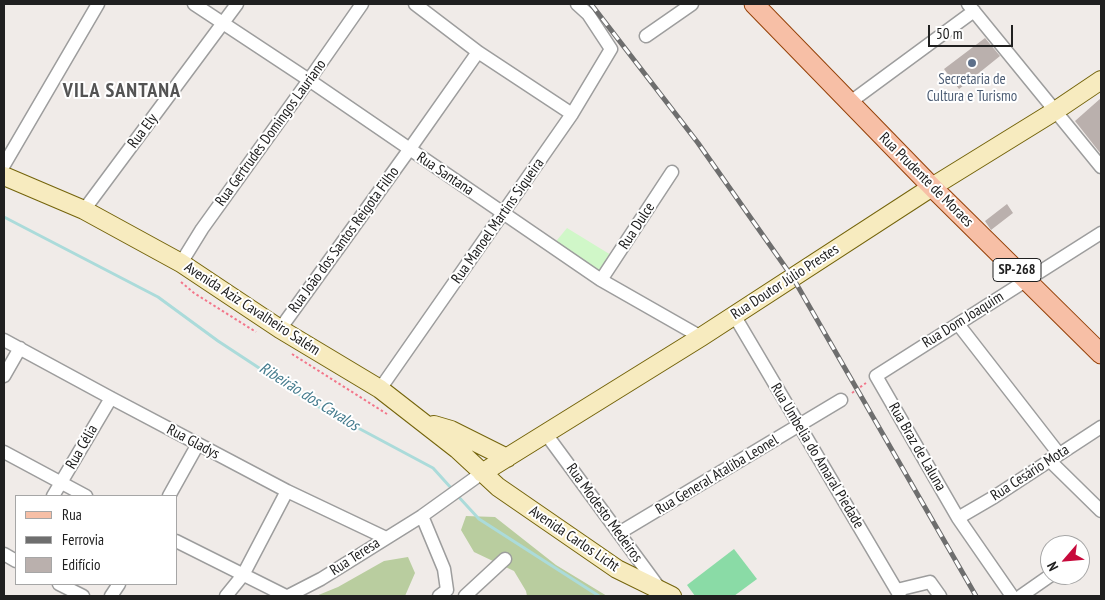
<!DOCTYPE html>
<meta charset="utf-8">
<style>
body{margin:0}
#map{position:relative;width:1105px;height:600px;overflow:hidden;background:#f0ebe8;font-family:"PT Sans Narrow",sans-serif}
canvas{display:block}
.frame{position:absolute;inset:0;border:5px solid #202020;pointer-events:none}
.legend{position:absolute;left:15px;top:495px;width:162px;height:90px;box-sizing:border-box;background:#fff;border:1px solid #a6a6a6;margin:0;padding:6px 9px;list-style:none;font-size:15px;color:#202020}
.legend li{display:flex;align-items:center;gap:10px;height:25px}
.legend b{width:25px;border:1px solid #a6a6a6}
.north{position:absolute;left:1040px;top:535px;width:50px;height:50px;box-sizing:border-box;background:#fff;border:1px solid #a6a6a6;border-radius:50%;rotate:243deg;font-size:14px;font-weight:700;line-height:20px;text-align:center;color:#202020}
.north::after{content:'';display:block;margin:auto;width:18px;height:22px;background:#c70a3c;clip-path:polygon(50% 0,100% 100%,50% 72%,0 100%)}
.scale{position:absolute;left:928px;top:25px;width:85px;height:22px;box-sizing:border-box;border:2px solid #202020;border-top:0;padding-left:6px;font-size:15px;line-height:18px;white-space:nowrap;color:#202020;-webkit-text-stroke:4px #fff;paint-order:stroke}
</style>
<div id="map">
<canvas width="1105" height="600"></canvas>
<div class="frame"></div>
<ul class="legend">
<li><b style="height:6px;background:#f7bfa6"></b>Rua</li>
<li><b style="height:6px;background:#6e6e6e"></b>Ferrovia</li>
<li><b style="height:14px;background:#bab0ad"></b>Edifício</li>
</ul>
<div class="north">N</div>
<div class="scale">50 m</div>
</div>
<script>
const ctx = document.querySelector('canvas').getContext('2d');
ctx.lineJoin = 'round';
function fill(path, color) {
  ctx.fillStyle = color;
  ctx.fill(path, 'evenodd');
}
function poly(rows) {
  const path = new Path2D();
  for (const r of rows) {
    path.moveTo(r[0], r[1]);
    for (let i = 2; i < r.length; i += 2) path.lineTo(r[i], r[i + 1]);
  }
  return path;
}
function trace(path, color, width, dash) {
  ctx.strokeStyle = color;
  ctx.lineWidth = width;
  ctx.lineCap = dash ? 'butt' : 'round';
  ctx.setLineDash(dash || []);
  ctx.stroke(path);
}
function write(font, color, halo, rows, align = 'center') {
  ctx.font = font + ' "PT Sans Narrow",sans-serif';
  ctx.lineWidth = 4;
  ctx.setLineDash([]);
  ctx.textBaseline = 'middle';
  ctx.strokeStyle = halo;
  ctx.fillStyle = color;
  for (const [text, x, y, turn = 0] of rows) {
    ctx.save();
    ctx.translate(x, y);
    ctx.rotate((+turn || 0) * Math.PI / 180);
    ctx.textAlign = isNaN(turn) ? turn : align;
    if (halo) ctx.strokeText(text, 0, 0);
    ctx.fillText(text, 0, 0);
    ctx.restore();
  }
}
fill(poly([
 [466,516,495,517,556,565,607,596,527,596,526,591,514,571,474,552,461,530],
 [408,557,415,573,405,596,316,596,338,587,384,561]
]), '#b9cd9f');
fill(poly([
 [567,228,611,255,598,276,553,245]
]), '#d0f7c8');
fill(poly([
 [734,549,757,579,734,596,695,596,687,585]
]), '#8adba6');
trace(poly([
 [4,217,158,297,218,341,317,406,433,468,452,489],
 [456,494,479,519,599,596]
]), '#abdbda', 3);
fill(poly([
 [985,38,1000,56,959,89,944,69],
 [1101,98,1101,154,1075,121],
 [1007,204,1013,213,991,230,985,221]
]), '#bab0ad');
const street = poly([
 [194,4,309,80,601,280,701,337],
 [415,4,478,52,572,114],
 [968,4,1101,167],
 [646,36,692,4],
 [849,103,974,11],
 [4,165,98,4],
 [84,210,237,4],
 [181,263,202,229,309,80,362,4],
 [601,280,672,172],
 [734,315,900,596],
 [958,324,1059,454],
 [280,329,409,150,478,52],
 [4,340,111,398,287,491,386,538],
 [4,376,20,348],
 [380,389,572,114,611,49,588,14,577,4],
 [546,434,660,589],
 [4,452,86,496],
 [1049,460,1101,511],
 [53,496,111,398],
 [169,496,198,444],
 [422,516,444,569,447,590,439,596],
 [958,518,994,497,1101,427],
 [619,533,841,400],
 [176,541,286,596],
 [4,554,16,561],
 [59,584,83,596],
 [897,590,930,582,940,596],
 [111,596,119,584],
 [226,596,243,575,287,491],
 [288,596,321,579,422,516,482,473],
 [465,596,505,559],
 [1012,596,958,518,876,376,1101,233],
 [1021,596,1051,575]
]);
const secondary = poly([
 [4,176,84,210,181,263,280,329,380,389,457,449,498,487,617,569,672,596],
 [434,425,451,430,507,458],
 [482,473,701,337,932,187,1055,111,1101,80]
]);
const primary = poly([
 [754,4,932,187,1101,354]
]);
trace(street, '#9d9d9d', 15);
trace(secondary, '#74640b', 20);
trace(primary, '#954108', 21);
trace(poly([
 [181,282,194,293,256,332],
 [292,354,387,414],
 [852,393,866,383]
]), '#f3768a', 2, [2.5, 2.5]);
trace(street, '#fff', 12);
trace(secondary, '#f7ebbf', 18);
trace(primary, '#f7bfa6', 19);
const rail = poly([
 [591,4,698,143,793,278,976,596]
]);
trace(rail, '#6e6e6e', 5);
trace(rail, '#fff', 3, [9]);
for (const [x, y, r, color] of [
 [972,63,5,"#5c6f8a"]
]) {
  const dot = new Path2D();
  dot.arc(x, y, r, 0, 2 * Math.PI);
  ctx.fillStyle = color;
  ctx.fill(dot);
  trace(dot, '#fff', 2);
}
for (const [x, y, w] of [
 [1017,270,48]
]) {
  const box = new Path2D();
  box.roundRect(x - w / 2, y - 11.5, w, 23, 4);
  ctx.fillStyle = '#fff';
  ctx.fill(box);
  trace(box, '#202020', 1);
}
write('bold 14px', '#202020', null, [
 ["SP-268",1017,270]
]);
write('15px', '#4e5e75', '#fff', [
 ["Secretaria de",972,80],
 ["Cultura e Turismo",972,97]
]);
write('15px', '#202020', '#fff', [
 ["Rua Ely",143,131,-53],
 ["Rua Gertrudes Domingos Lauriano",271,133,-54],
 ["Rua Santana",445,174,34],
 ["Rua Prudente de Moraes",926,180,45],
 ["Rua Manoel Martins Siqueira",498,221,-55],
 ["Rua Dulce",637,226,-57],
 ["Rua João dos Santos Reigota Filho",344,240,-54],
 ["Rua Doutor Júlio Prestes",785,282,-33],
 ["Avenida Aziz Cavalheiro Salém",252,309,33],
 ["Rua Dom Joaquim",963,320,-32],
 ["Rua Gladys",193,442,28],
 ["Rua Célia",82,447,-60],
 ["Rua Braz de Laluna",917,447,60],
 ["Rua Umbelia do Amaral Piedade",817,456,59],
 ["Rua Cesário Mota",1030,473,-33],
 ["Rua General Ataliba Leonel",717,475,-31],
 ["Rua Modesto Medeiros",604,513,54],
 ["Avenida Carlos Licht",574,539,34],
 ["Rua Teresa",355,557,-33]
]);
write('italic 16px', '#447b8d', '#fff', [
 ["Ribeirão dos Cavalos",309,397,32]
]);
ctx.letterSpacing = '1px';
write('bold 20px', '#535353', '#fff', [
 ["VILA SANTANA",122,91]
]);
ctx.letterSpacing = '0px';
</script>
